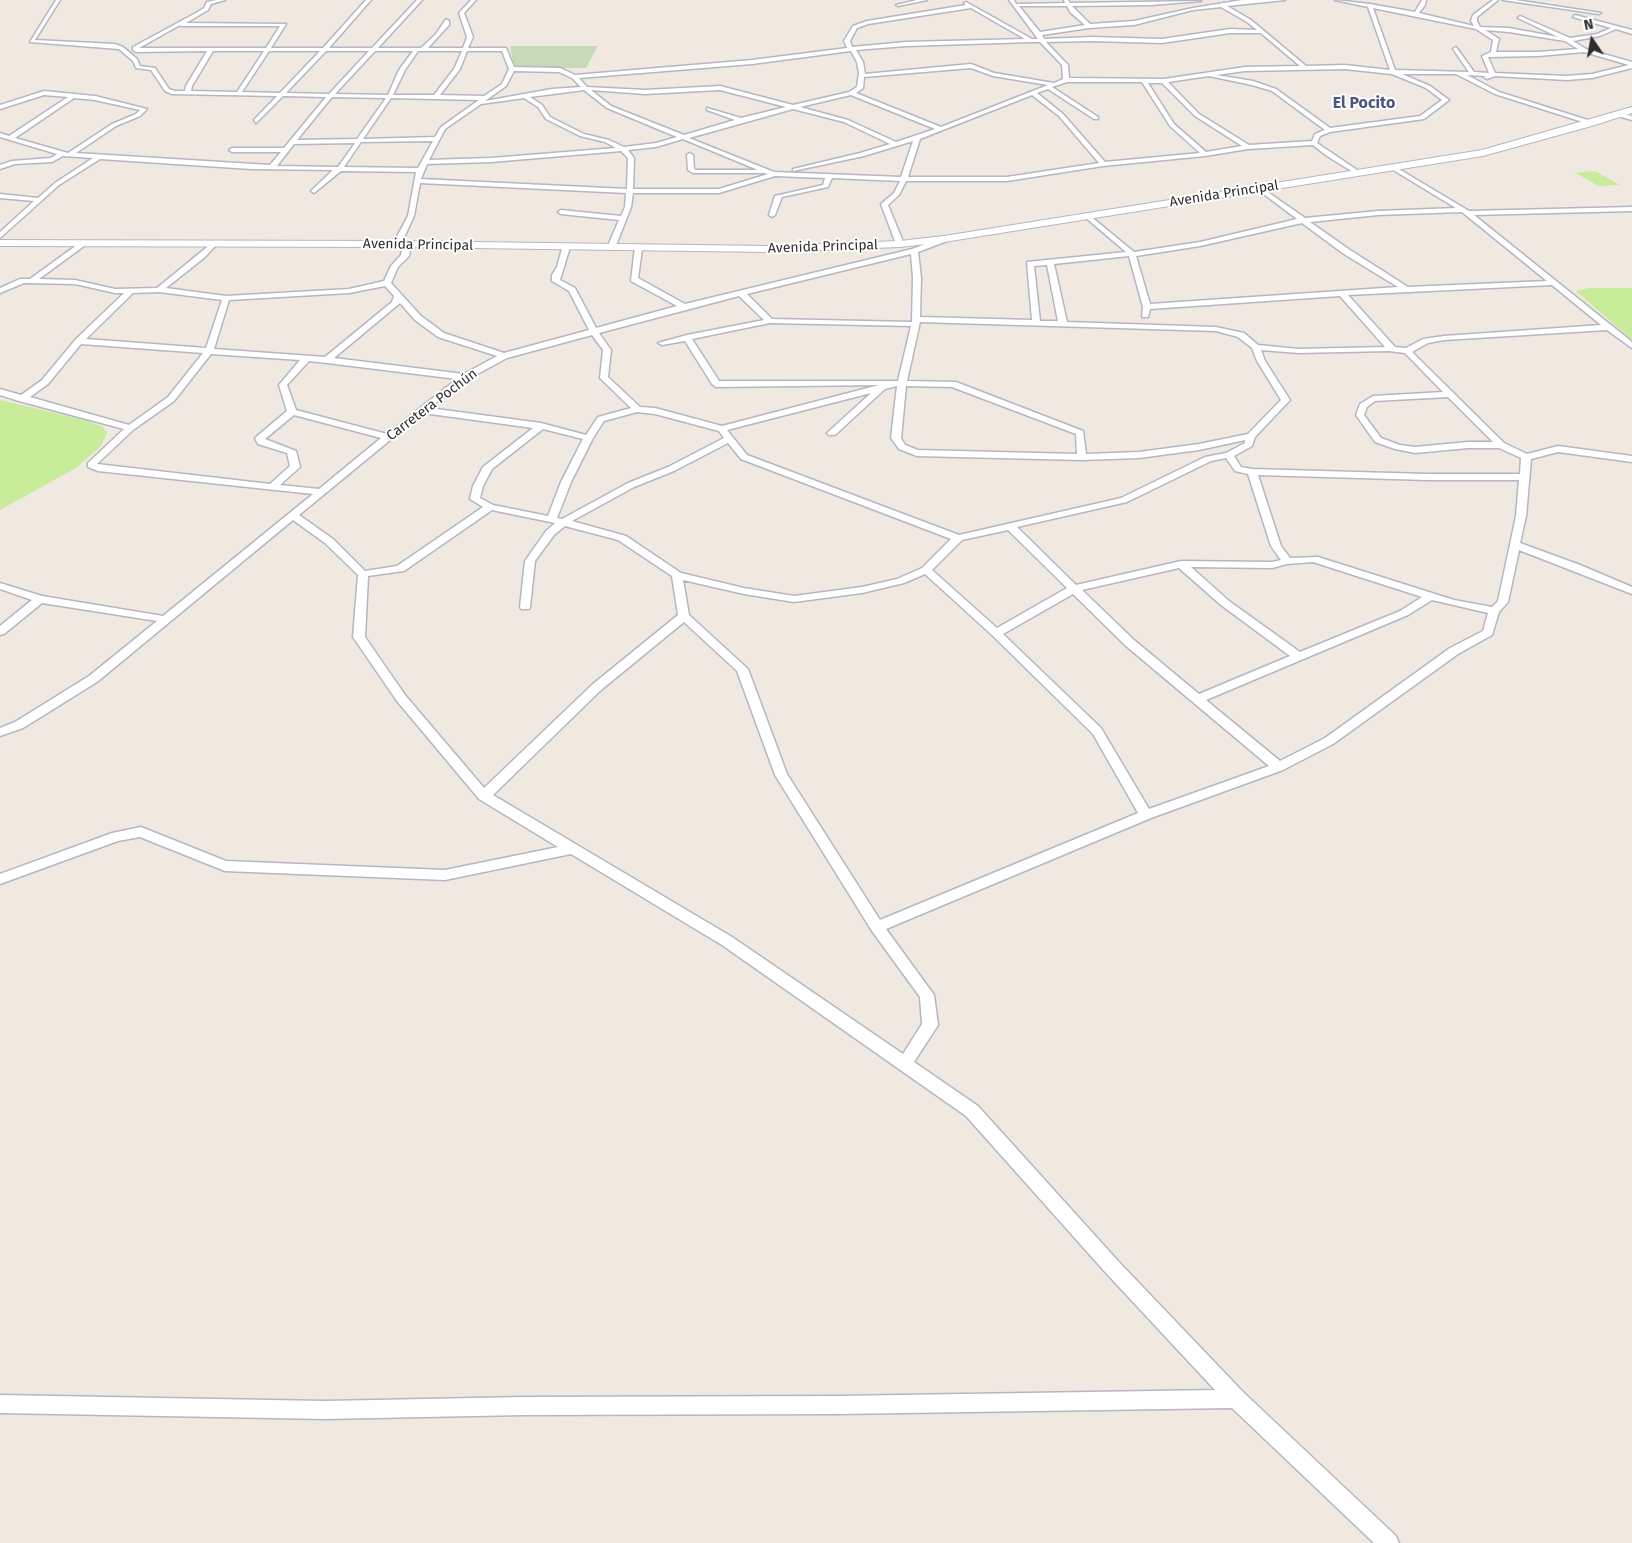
<!DOCTYPE html>
<meta charset="utf-8">
<style>
body{margin:0}
#map{position:relative;width:1632px;height:1543px;overflow:hidden;background:#efe9e1;font-family:"Fira Sans",sans-serif}
canvas{display:block}
.north{position:absolute;left:1567px;top:15px;width:50px;height:50px;-webkit-text-stroke:4px #fff;paint-order:stroke;rotate:348deg;font-size:14px;font-weight:700;line-height:20px;text-align:center;color:#2e2e2e}
.north::after{content:'';display:block;margin:auto;width:18px;height:22px;background:#2e2e2e;clip-path:polygon(50% 0,100% 100%,50% 72%,0 100%)}
</style>
<div id="map">
<canvas width="1632" height="1543"></canvas>
<div class="north">N</div>
</div>
<script>
const ctx = document.querySelector('canvas').getContext('2d');
ctx.lineJoin = 'round';
function fill(path, color) {
  ctx.fillStyle = color;
  ctx.fill(path, 'evenodd');
}
function poly(rows) {
  const path = new Path2D();
  for (const r of rows) {
    path.moveTo(r[0], r[1]);
    for (let i = 2; i < r.length; i += 2) path.lineTo(r[i], r[i + 1]);
  }
  return path;
}
function trace(path, color, width, dash) {
  ctx.strokeStyle = color;
  ctx.lineWidth = width;
  ctx.lineCap = dash ? 'butt' : 'round';
  ctx.setLineDash(dash || []);
  ctx.stroke(path);
}
function write(font, color, halo, rows, align = 'center') {
  ctx.font = font + ' "Fira Sans",sans-serif';
  ctx.lineWidth = 4;
  ctx.setLineDash([]);
  ctx.textBaseline = 'middle';
  ctx.strokeStyle = halo;
  ctx.fillStyle = color;
  for (const [text, x, y, turn = 0] of rows) {
    ctx.save();
    ctx.translate(x, y);
    ctx.rotate((+turn || 0) * Math.PI / 180);
    ctx.textAlign = isNaN(turn) ? turn : align;
    if (halo) ctx.strokeText(text, 0, 0);
    ctx.fillText(text, 0, 0);
    ctx.restore();
  }
}
fill(poly([
 [510,46,598,46,586,68,514,68]
]), '#c8d9b8');
fill(poly([
 [1595,171,1620,185,1599,186,1575,173],
 [1589,288,1632,288,1632,340,1576,291],
 [0,400,85,420,103,427,107,433,101,446,76,468,0,510]
]), '#c9ec9a');
const street = poly([
 [56,0,60,0,35,40,115,44,123,47,137,59,140,66,155,68,169,89,175,91,185,91,186,86,207,51,136,52,133,50,133,47,196,13,204,8,207,2,216,0,225,0,211,4,208,10,186,23,286,24,271,48,323,48,366,0,371,0,329,48,372,48,417,0,422,0,378,48,421,48,436,34,446,19,449,21,449,25,428,48,463,48,467,37,459,13,471,0,476,0,464,13,473,37,468,48,506,48,514,67,560,68,575,75,752,60,847,48,844,41,853,26,867,21,966,5,964,3,966,2,1032,39,1038,39,1009,0,1014,0,1016,4,1065,3,1064,0,1068,0,1070,3,1201,1,1151,5,1072,6,1090,24,1134,21,1193,8,1242,0,1285,0,1227,6,1251,20,1306,66,1345,65,1390,70,1368,7,1335,0,1370,4,1415,12,1422,0,1426,0,1425,5,1419,13,1474,26,1471,21,1473,15,1493,0,1498,0,1477,17,1477,21,1480,27,1509,28,1558,37,1518,18,1520,16,1570,38,1597,34,1611,28,1573,17,1575,15,1632,30,1632,34,1616,29,1600,36,1573,41,1586,49,1632,62,1632,68,1592,78,1567,80,1495,76,1487,79,1484,77,1485,76,1467,75,1499,92,1594,122,1592,125,1495,94,1456,74,1402,74,1430,86,1449,100,1424,119,1330,132,1320,136,1317,143,1360,172,1361,173,1358,175,1327,156,1313,145,1248,149,1205,156,1103,166,1007,181,906,181,899,195,888,205,904,244,900,246,896,244,881,204,894,193,900,181,832,178,828,187,782,197,775,215,772,217,769,215,775,196,823,185,825,178,775,176,719,193,633,193,631,207,615,248,611,250,607,248,619,220,561,214,558,212,561,210,621,216,625,207,626,193,420,183,414,216,401,244,397,246,393,244,408,216,416,172,341,171,314,193,311,191,312,190,333,170,251,169,100,159,59,185,0,238,0,232,34,201,0,198,0,194,38,198,55,183,93,158,63,156,52,162,15,164,0,169,0,165,12,161,51,158,57,154,0,137,0,133,9,136,68,97,44,95,0,109,0,105,44,91,95,96,147,109,140,116,116,126,76,153,270,165,281,152,232,152,229,150,232,148,284,148,326,97,283,96,256,123,254,120,277,96,172,94,165,91,151,70,136,68,133,61,119,49,30,42,56,0],
 [1019,6,1067,6,1070,12,1085,25,1040,32,1019,6],
 [1221,7,1247,22,1257,30,1230,29,1162,39,1092,37,1044,39,1042,35,1089,28,1134,25,1193,10,1221,7],
 [971,8,1025,39,906,42,852,47,850,41,857,28,868,24,971,8],
 [1373,8,1476,29,1493,40,1491,52,1482,56,1489,73,1474,72,1456,47,1453,49,1469,72,1395,70,1373,8],
 [180,25,181,26,280,26,266,48,139,48,180,25],
 [1485,30,1509,32,1565,41,1578,49,1538,52,1496,52,1499,39,1485,30],
 [1230,33,1261,33,1300,66,1245,67,1164,79,1069,78,1068,65,1046,42,1092,41,1162,43,1230,33],
 [1030,42,1040,42,1062,65,1063,79,1054,83,994,73,971,64,865,74,863,62,856,50,906,46,1030,42],
 [213,51,264,51,237,92,191,91,192,86,213,51],
 [269,51,320,51,280,93,242,92,269,51],
 [326,51,369,51,329,94,286,93,326,51],
 [375,51,413,51,399,70,388,95,335,94,375,51],
 [418,51,462,51,454,69,434,95,393,95,405,70,418,51],
 [467,51,502,51,509,69,502,84,484,96,440,95,460,69,467,51],
 [851,51,857,62,859,73,857,87,849,92,793,105,720,86,645,90,587,87,579,78,752,64,851,51],
 [1584,52,1629,65,1592,74,1567,76,1495,73,1488,57,1538,56,1584,52],
 [971,68,993,76,1048,85,941,127,856,93,863,88,864,77,971,68],
 [1345,69,1392,74,1426,88,1442,100,1420,116,1330,128,1276,89,1253,81,1216,75,1245,71,1345,69],
 [514,71,559,72,572,78,581,87,552,89,485,101,506,86,514,71],
 [1209,76,1252,85,1272,91,1325,130,1315,134,1312,141,1249,145,1199,114,1168,82,1209,76],
 [1067,82,1142,82,1170,126,1200,153,1105,162,1063,114,1037,93,1048,89,1094,119,1098,119,1098,117,1052,87,1067,82],
 [1148,83,1162,83,1195,116,1242,146,1206,152,1174,124,1148,83],
 [584,90,607,108,677,137,656,143,624,147,609,140,584,134,550,117,542,105,530,97,584,90],
 [591,90,645,94,720,90,786,107,741,118,707,108,707,110,735,120,684,135,611,106,591,90],
 [851,95,935,129,896,142,848,120,800,107,851,95],
 [1032,95,1059,116,1099,163,1007,177,908,177,920,139,1032,95],
 [332,97,386,98,357,139,297,140,332,97],
 [74,98,95,100,140,110,136,114,112,124,68,153,15,138,74,98],
 [391,98,479,100,441,127,435,137,363,139,391,98],
 [524,98,538,107,546,119,580,136,605,142,616,148,491,158,429,160,445,129,481,104,524,98],
 [793,109,844,122,890,144,860,153,793,169,793,171,864,156,913,141,901,177,774,172,689,138,793,109],
 [683,139,758,170,696,170,694,169,693,155,690,153,687,155,688,170,693,173,764,173,768,174,719,189,633,189,634,158,628,150,656,147,683,139],
 [433,141,418,168,344,167,361,142,433,141],
 [355,143,338,167,277,166,294,144,355,143],
 [621,151,628,158,627,189,421,179,427,164,491,162,621,151],
 [917,0,927,0,898,6,896,5,917,0],
 [1503,0,1515,0,1601,13,1599,14,1503,0],
 [1620,113,1632,116,1632,120,1618,116,1620,113],
 [1392,165,1469,211,1632,207,1632,211,1474,215,1632,342,1632,348,1607,330,1444,340,1428,343,1412,352,1504,443,1527,454,1558,446,1632,456,1632,462,1558,452,1531,459,1526,516,1520,543,1580,565,1632,587,1632,594,1519,550,1508,602,1499,612,1492,635,1458,654,1333,744,1283,770,1151,818,886,929,934,995,938,1025,914,1062,978,1106,1118,1261,1243,1392,1396,1536,1399,1543,1374,1543,1232,1408,838,1414,524,1415,325,1419,0,1413,0,1395,325,1401,524,1397,838,1396,1215,1390,1106,1273,966,1116,722,945,571,854,445,880,225,871,140,837,118,841,0,884,0,874,112,833,141,827,226,861,445,870,558,847,479,799,397,701,353,637,358,575,325,543,293,520,97,682,23,728,0,736,0,728,15,722,89,676,157,621,42,603,4,634,0,635,0,626,32,600,0,589,0,583,42,596,163,616,313,494,98,471,88,467,88,463,124,429,19,401,0,395,0,389,21,395,42,380,76,339,124,293,115,293,75,284,24,283,0,293,0,288,20,279,30,279,81,242,85,244,84,246,39,279,75,280,115,289,157,288,212,243,216,245,205,257,166,288,226,296,349,289,384,281,391,266,401,255,403,245,407,243,411,245,409,256,398,267,391,283,421,316,444,333,504,353,589,330,569,291,552,281,552,275,557,267,563,245,570,247,560,280,575,288,596,328,677,306,631,281,635,247,642,249,638,278,685,304,912,249,944,237,948,239,947,241,918,252,921,278,920,317,1032,320,1027,262,1126,252,1085,217,1085,215,1089,215,1134,252,1200,242,1297,219,1257,189,1256,188,1259,186,1305,218,1378,211,1456,208,1390,168,1389,167,1392,165],
 [1462,212,1547,281,1408,287,1350,250,1310,222,1378,215,1462,212],
 [1302,223,1344,254,1398,287,1150,304,1136,256,1200,246,1302,223],
 [911,254,913,278,912,322,772,319,747,294,911,254],
 [1129,256,1143,307,1142,317,1148,317,1150,309,1340,296,1385,347,1299,349,1258,345,1244,333,1216,327,1067,322,1054,264,1129,256],
 [1047,265,1058,321,1040,321,1034,266,1047,265],
 [1552,285,1601,325,1444,336,1423,339,1406,348,1395,347,1348,295,1552,285],
 [385,286,394,296,392,302,325,357,214,349,229,300,349,293,385,286],
 [159,292,222,300,206,348,86,339,133,293,159,292],
 [739,296,764,320,687,335,658,343,662,345,685,341,712,384,716,387,879,385,722,426,655,408,640,407,608,377,611,350,599,333,739,296],
 [400,303,415,320,438,337,497,356,464,374,334,358,400,303],
 [920,322,1216,331,1238,337,1252,348,1257,361,1281,400,1248,434,1199,444,1139,452,1086,454,1083,431,956,382,907,381,920,322],
 [770,323,911,326,898,381,719,381,692,339,770,323],
 [592,335,603,350,600,378,631,408,598,417,586,435,541,423,429,408,468,379,507,358,592,335],
 [81,344,203,353,168,397,129,425,30,397,48,384,81,344],
 [1261,350,1299,353,1389,351,1405,353,1443,392,1373,396,1360,404,1356,415,1375,442,1395,449,1415,453,1468,448,1499,448,1521,458,1520,474,1427,474,1252,469,1241,467,1234,456,1252,446,1255,437,1290,400,1265,361,1261,350],
 [211,354,300,360,279,385,287,411,255,438,258,444,287,453,290,466,270,484,97,464,133,430,174,401,211,354],
 [309,361,327,363,457,379,387,434,296,410,287,385,309,361],
 [897,386,891,438,899,449,917,456,1082,460,1139,458,1199,450,1245,440,1245,443,1226,453,1205,457,1121,498,959,535,747,455,727,430,871,393,827,433,829,435,835,435,885,389,897,386],
 [906,386,952,387,1076,434,1077,454,918,450,905,445,901,438,906,386],
 [1448,397,1493,442,1468,442,1415,447,1400,445,1381,438,1364,415,1367,407,1375,401,1448,397],
 [637,412,655,414,719,431,724,438,668,467,628,483,562,519,557,518,571,482,593,438,604,421,637,412],
 [423,413,533,428,483,467,473,486,470,499,483,507,397,566,365,571,333,539,299,515,423,413],
 [294,415,381,438,319,489,280,485,300,467,296,451,265,439,294,415],
 [543,429,583,439,561,482,548,516,493,505,480,498,483,486,492,469,543,429],
 [728,443,741,459,951,539,922,568,897,579,862,587,794,596,744,588,681,573,626,536,572,521,634,487,674,471,728,443],
 [1226,458,1235,471,1248,474,1271,546,1281,560,1272,562,1181,561,1076,585,1017,527,1127,502,1211,461,1226,458],
 [1258,475,1427,480,1519,480,1516,516,1498,601,1492,607,1454,600,1318,557,1290,558,1281,546,1258,475],
 [492,510,555,523,546,531,525,561,520,607,521,609,529,609,530,607,535,561,554,535,565,526,618,540,672,576,678,615,593,684,484,788,405,695,365,637,368,576,404,571,492,510],
 [1008,530,1067,588,997,628,932,570,962,540,1008,530],
 [1313,562,1422,597,1400,611,1300,652,1229,601,1191,567,1272,568,1287,564,1313,562],
 [1179,568,1221,605,1290,656,1199,694,1134,640,1082,590,1179,568],
 [925,574,992,635,1093,734,1138,813,880,920,787,774,748,669,689,615,683,580,744,594,794,602,862,593,904,583,925,574],
 [1073,594,1126,646,1269,766,1149,809,1101,728,1003,634,1073,594],
 [1432,600,1488,613,1483,631,1450,648,1325,738,1280,761,1206,700,1408,615,1432,600],
 [684,622,737,671,775,775,872,931,920,997,922,1024,903,1054,732,937,493,795,601,690,684,622]
]);
const secondary = poly([
 [1632,107,1632,113,1595,125,1483,156,944,242,900,247,769,252,397,247,0,246,0,240,397,241,769,246,900,241,944,236,1482,150,1632,107]
]);
trace(street, '#b4b7c1', 3);
trace(secondary, '#b4b7c1', 2);
fill(street, '#fff');
fill(secondary, '#fff');
write('14px', '#2e2e2e', '#fff', [
 ["Avenida Principal",1224,194,-9],
 ["Avenida Principal",418,245,1],
 ["Avenida Principal",823,247,-2],
 ["Carretera Pochún",432,405,-37]
]);
write('bold 16px', '#4d5680', '#fff', [
 ["El Pocito",1364,104]
]);
</script>
